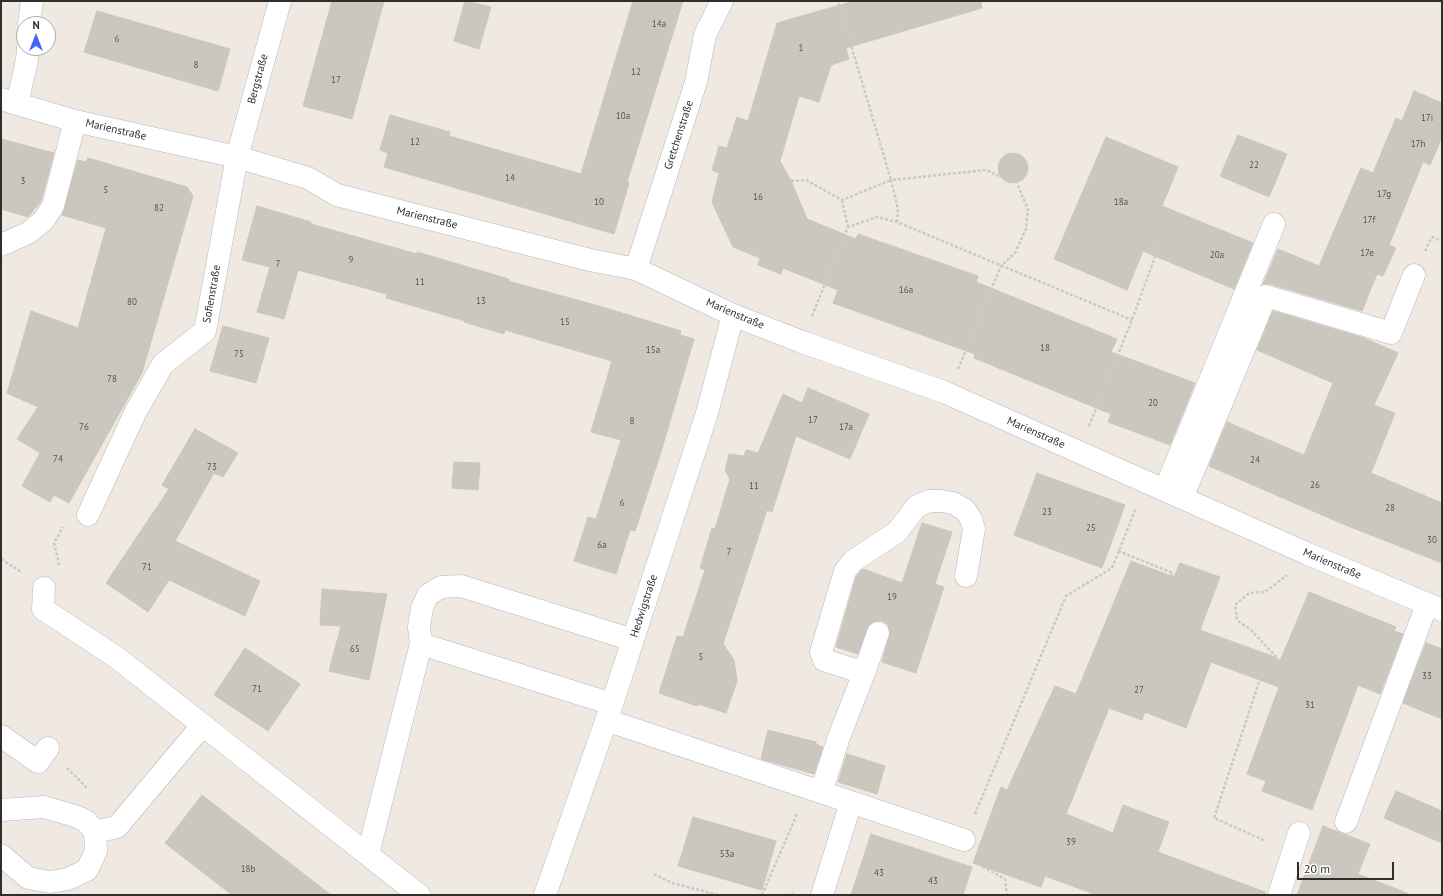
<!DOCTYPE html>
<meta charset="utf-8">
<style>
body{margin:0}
#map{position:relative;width:1443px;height:896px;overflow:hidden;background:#efe9e1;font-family:"PT Sans",sans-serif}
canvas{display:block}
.frame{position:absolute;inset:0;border:2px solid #2e2e2e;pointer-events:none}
.north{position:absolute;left:16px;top:16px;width:40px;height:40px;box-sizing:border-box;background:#fff;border:1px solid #ababab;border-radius:50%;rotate:0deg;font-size:11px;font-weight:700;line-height:16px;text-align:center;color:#2e2e2e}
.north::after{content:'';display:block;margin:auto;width:14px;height:18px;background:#4264fb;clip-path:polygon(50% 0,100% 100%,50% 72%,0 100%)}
.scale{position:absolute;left:1297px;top:862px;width:97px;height:18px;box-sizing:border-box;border:2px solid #2e2e2e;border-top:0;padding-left:5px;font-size:12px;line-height:14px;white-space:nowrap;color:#2e2e2e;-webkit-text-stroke:3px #fff;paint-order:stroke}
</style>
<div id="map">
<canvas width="1443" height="896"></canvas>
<div class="frame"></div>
<div class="north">N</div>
<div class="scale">20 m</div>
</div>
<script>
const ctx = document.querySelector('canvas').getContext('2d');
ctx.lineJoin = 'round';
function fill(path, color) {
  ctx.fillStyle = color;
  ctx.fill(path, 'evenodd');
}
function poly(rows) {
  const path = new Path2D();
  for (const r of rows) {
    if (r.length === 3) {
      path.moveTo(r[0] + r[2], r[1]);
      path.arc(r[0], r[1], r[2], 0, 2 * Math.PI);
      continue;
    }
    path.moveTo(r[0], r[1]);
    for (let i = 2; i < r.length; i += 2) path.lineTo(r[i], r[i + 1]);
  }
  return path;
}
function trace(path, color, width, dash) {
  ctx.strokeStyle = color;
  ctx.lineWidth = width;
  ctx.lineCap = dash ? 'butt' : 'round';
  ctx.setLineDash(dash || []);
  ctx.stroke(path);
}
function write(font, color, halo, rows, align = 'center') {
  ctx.font = font + ' "PT Sans",sans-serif';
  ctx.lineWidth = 3.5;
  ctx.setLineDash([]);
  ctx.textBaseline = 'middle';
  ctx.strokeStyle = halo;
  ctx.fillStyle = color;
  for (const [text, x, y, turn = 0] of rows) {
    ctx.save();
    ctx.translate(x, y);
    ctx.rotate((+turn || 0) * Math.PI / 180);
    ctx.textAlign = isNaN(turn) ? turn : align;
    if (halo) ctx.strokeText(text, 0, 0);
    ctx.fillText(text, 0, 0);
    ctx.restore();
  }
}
const building = poly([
 [332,1,384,1,352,119,303,106,332,1],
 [465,1,491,7,479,49,454,41,465,1],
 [633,1,683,1,627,182,629,183,614,234,384,167,388,153,380,150,390,115,450,132,449,136,581,174,633,1],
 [855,1,981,1,982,8,846,48,849,59,831,65,819,102,799,96,780,161,791,181,807,219,856,239,858,234,978,276,976,282,1117,339,1111,352,1195,383,1170,445,1108,422,1111,414,974,358,975,354,833,303,838,290,783,268,781,274,758,265,760,258,733,247,712,202,719,173,712,170,719,146,727,148,737,117,748,121,777,23,855,1],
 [97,11,230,49,218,91,84,52,97,11],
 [1414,91,1442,103,1442,137,1430,165,1423,162,1389,245,1396,248,1383,276,1377,274,1362,311,1270,284,1263,284,1278,249,1319,266,1361,168,1373,173,1396,118,1402,121,1414,91],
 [1238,135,1287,154,1269,197,1220,176,1238,135],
 [1106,137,1178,167,1162,206,1253,243,1234,289,1143,251,1127,290,1054,259,1106,137],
 [1,139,54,153,41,201,28,217,1,209,1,139],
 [1013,168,15],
 [88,158,187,187,193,196,142,373,69,503,54,495,50,502,22,486,40,453,17,439,38,407,7,393,31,311,78,328,106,228,62,215,78,160,86,162,88,158],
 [257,206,311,222,311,224,417,254,417,252,509,279,508,281,599,306,681,331,680,335,694,339,661,452,635,531,630,530,616,574,574,561,588,517,596,519,621,440,591,432,612,361,505,330,504,334,464,322,465,321,386,298,387,294,298,270,284,319,257,312,270,267,242,260,257,206],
 [1273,311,1364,338,1398,353,1374,405,1395,413,1371,473,1442,503,1442,563,1343,524,1209,466,1227,422,1304,455,1333,383,1257,350,1273,311],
 [223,326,269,338,256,383,210,371,223,326],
 [808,388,869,414,850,459,796,436,772,512,767,510,723,644,734,660,737,681,726,713,698,704,697,706,659,693,677,636,683,637,705,570,700,568,712,528,715,529,730,479,725,470,729,454,744,456,746,450,758,453,783,394,802,403,808,388],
 [195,429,238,453,223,477,214,473,175,541,260,581,245,616,169,580,148,612,106,583,169,489,162,485,195,429],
 [454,462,480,463,478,490,452,488,454,462],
 [1037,473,1125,505,1102,568,1014,535,1037,473],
 [922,523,952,532,935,584,944,587,916,673,882,662,890,631,888,625,882,621,875,621,870,624,858,654,836,647,856,577,863,569,902,583,922,523],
 [1131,561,1174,577,1180,563,1220,577,1200,630,1272,656,1280,661,1309,592,1396,627,1394,631,1403,634,1380,694,1358,685,1312,810,1262,791,1266,781,1247,774,1279,687,1211,662,1186,728,1145,712,1142,720,1109,708,1066,814,1113,833,1123,805,1169,822,1158,852,1265,892,1265,895,1097,895,1045,876,1041,887,973,863,1001,787,1007,790,1055,686,1076,694,1131,561],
 [322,589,387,594,369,680,329,671,341,626,320,625,322,589],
 [1426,643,1442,649,1442,719,1403,703,1426,643],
 [245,648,300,684,268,731,214,695,245,648],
 [768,730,816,742,816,744,823,747,814,774,761,759,768,730],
 [847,754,885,766,877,794,838,782,847,754],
 [1396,791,1442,811,1442,843,1384,818,1396,791],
 [202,795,331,895,232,895,165,843,202,795],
 [693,817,776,841,762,890,678,866,693,817],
 [1323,826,1370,844,1358,874,1407,893,1407,895,1297,895,1323,826],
 [871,834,972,867,963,895,851,895,871,834]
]);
fill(building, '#cbc7bf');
trace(building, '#cbc5ba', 1);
const minor = poly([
 [29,24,32,1],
 [1,99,75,121,237,157,308,178,337,195,590,260,636,269,733,315,802,342,944,392,1308,554,1442,610],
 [17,104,27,60,28,48],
 [1,245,28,233,43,221,53,206,75,121],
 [636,269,696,82,705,35,722,1],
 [1165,490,1274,224],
 [1182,498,1266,296,1391,333,1414,275],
 [88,515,135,413,163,364,205,331,237,157,280,1],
 [44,588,43,609,116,657,419,895],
 [421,644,419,627,422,608,428,595,441,587,461,586,633,640],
 [864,673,824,660,821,652,845,571,853,561,897,532,917,506,929,501,941,501,953,503,965,510,971,519,974,529,966,576],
 [606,720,964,840],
 [1,736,38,762,48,748],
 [821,792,839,737,864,673,878,633],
 [1,810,44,807,75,816,86,821,95,832,96,851,87,870,68,879,50,882,28,878,1,855],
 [1346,822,1427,604],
 [95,832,117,827,195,734,206,727],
 [368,854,421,644,612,704],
 [545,895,612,704,707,413,733,315],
 [822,895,851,802],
 [1279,895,1299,833]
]);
trace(minor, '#b4b7c1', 23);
trace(poly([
 [791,181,806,180,842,200,891,180,838,1],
 [842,200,848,227],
 [897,222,898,209,891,180,986,170,999,176],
 [1425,251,1432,237,1442,241],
 [812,316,848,227,877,217,897,222,1132,320],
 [958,369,1001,266,1015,253,1026,229,1028,210,1017,183],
 [1089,426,1132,320,1160,243,1149,236],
 [1118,551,1173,573,1171,576],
 [1,559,21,572],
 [58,565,59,563,54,543,63,527],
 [1280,661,1251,630,1237,620,1235,605,1249,593,1265,592,1287,575],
 [1259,682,1214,818,1266,841],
 [67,768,86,787,85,789],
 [975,814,1066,596,1112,568,1136,508],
 [978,864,1005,879,1007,895],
 [654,874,672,883,718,895],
 [762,895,797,814],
 [787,895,793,893]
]), '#c9c9c9', 2.5, [3, 2]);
trace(minor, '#fff', 22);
write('9px', '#555452', null, [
 ["14a",659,24],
 ["6",117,39],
 ["1",801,48],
 ["8",196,65],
 ["12",636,72],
 ["17",336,80],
 ["10a",623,116],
 ["17i",1427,118],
 ["12",415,142],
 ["17h",1418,144],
 ["22",1254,165],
 ["14",510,178],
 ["3",23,181],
 ["5",106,190],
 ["17g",1384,194],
 ["16",758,197],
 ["10",599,202],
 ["18a",1121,202],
 ["82",159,208],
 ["17f",1369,220],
 ["17e",1367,253],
 ["20a",1217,255],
 ["9",351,260],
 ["7",278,264],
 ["11",420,282],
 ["16a",906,290],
 ["13",481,301],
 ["80",132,302],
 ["15",565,322],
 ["18",1045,348],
 ["15a",653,350],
 ["75",239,354],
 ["78",112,379],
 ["20",1153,403],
 ["17",813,420],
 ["8",632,421],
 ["76",84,427],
 ["17a",846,427],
 ["74",58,459],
 ["24",1255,460],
 ["73",212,467],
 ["26",1315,485],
 ["11",754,486],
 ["6",622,503],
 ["28",1390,508],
 ["23",1047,512],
 ["25",1091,528],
 ["30",1432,540],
 ["6a",602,545],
 ["7",729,552],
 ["71",147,567],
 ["19",892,597],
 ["65",355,649],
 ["5",701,657],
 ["33",1427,676],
 ["71",257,689],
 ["27",1139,690],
 ["31",1310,705],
 ["39",1071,842],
 ["53a",727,854],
 ["18b",248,869],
 ["43",879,873],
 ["43",933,881]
]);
write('11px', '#2e2e2e', '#fff', [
 ["Bergstraße",258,79,-75],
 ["Marienstraße",116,130,13],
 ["Gretchenstraße",679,135,-72],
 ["Marienstraße",427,218,14],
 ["Sofienstraße",212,294,-80],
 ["Marienstraße",735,314,23],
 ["Marienstraße",1036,433,24],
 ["Marienstraße",1332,564,23],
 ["Hedwigstraße",644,606,-72]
]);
</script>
